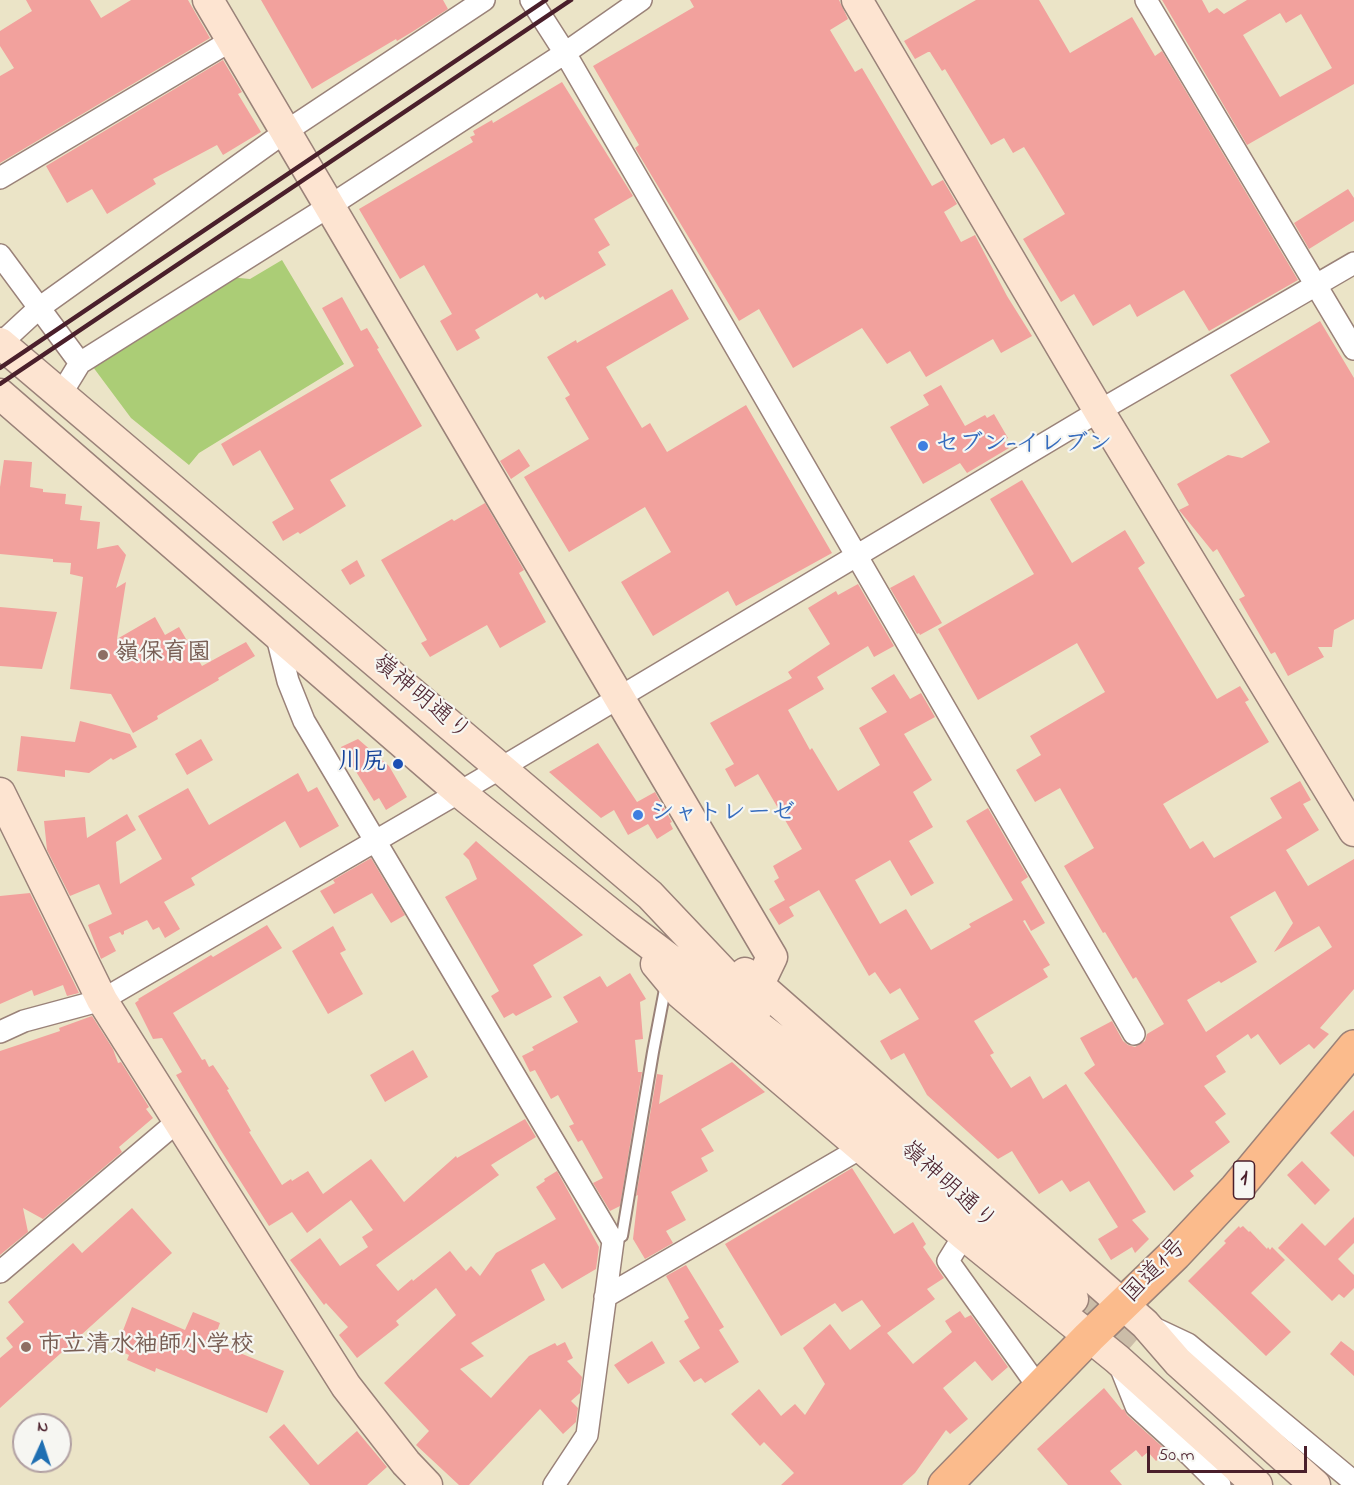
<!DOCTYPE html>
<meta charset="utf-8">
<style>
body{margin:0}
#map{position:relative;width:1354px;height:1485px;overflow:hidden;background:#ebe4c7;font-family:"Indie Flower",sans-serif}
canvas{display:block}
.north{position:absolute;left:12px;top:1413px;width:60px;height:60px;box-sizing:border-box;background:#f6f6f2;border:2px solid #b1a0a2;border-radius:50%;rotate:3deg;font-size:16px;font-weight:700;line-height:24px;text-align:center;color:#4a1f2b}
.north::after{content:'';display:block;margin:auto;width:21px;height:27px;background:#1f6fb2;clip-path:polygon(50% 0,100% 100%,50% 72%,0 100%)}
.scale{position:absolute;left:1147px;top:1446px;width:160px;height:27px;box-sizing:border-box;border:3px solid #4a1f2b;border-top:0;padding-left:8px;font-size:18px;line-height:21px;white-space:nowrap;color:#4a1f2b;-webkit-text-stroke:4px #f6f6f2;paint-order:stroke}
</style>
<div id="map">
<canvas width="1354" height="1485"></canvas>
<div class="north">N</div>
<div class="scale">50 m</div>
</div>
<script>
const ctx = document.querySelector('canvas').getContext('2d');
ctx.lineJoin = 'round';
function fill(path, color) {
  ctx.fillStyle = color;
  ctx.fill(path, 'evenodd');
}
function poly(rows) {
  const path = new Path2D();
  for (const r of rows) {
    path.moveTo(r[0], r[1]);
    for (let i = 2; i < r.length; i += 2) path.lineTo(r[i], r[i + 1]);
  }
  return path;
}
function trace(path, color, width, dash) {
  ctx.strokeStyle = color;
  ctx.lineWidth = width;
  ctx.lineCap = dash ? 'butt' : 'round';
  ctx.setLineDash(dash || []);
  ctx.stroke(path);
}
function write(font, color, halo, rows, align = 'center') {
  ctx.font = font + ' "Indie Flower","Klee One",sans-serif';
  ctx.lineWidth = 4.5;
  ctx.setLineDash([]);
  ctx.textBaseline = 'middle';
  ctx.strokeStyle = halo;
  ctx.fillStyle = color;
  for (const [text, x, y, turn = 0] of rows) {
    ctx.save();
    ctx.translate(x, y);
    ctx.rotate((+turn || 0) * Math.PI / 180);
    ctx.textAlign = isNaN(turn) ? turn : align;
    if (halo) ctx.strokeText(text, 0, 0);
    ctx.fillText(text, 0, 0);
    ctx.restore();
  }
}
fill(poly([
 [282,260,344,364,199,453,189,465,131,418,93,367,229,277,250,279]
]), '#abcd76');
fill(poly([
 [26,0,90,0,101,18,131,0,188,0,210,38,0,163,0,76,14,68,0,46,0,31,32,11],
 [261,0,443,0,448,9,412,32,397,41,396,39,312,89],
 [690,0,839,0,848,19,830,30,855,72,862,68,932,186,943,180,957,204,944,212,961,242,975,235,1007,296,1032,336,1001,353,993,339,926,377,910,351,887,364,862,328,793,368,759,309,739,321,635,148,639,145,593,66,694,7],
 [976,0,1039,0,1070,53,1132,17,1155,56,1162,51,1298,280,1209,331,1184,290,1137,317,1130,304,1093,326,1074,294,1061,302,1023,239,1065,214,1039,171,1024,147,1013,153,1004,138,991,145,945,69,942,71,930,52,928,52,915,59,904,41],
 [1162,0,1202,0,1209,13,1217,8,1224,14,1247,0,1354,0,1354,84,1247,145],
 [1280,13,1286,23,1301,14,1332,68,1280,97,1243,35],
 [223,60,242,92,238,94,261,132,223,155,217,145,153,179,156,184,107,214,92,189,67,203,46,166],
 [562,82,633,196,594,219,610,245,598,252,606,265,545,300,543,296,540,298,537,293,475,330,480,338,457,351,440,321,452,314,424,265,400,279,359,209,473,142,470,137,475,135,473,131,492,120,493,123],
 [1348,189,1354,198,1354,221,1309,249,1294,223],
 [672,289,689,319,606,367,642,428,650,423,667,452,746,405,832,553,736,606,728,591,653,636,621,582,671,552,645,507,569,552,524,477,589,439,565,398,570,395,547,357,576,340,577,343],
 [342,297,361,331,367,328,379,348,377,349,422,426,330,480,346,506,300,534,298,532,283,541,272,522,294,509,260,450,233,466,221,444,354,366,322,308],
 [1320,321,1354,378,1354,619,1334,630,1332,647,1318,647,1324,657,1288,676,1275,652,1271,654,1239,599,1245,596,1217,549,1213,552,1179,510,1189,505,1177,484,1228,455,1242,458,1270,442,1230,375],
 [941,385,965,426,985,415,987,418,994,414,1008,438,1004,440,1009,448,967,473,960,463,923,484,890,427,929,405,923,395],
 [519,449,530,466,511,479,500,461],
 [4,460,32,462,30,487,43,489,43,492,66,494,65,504,82,506,80,520,100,522,97,549,118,545,126,555,116,588,126,582,117,639,155,617,165,635,179,627,202,666,246,642,255,656,218,678,219,680,157,716,158,719,133,733,111,694,70,689,83,577,70,574,71,563,53,562,53,559,0,554,0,487],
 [1022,480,1072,563,1125,530,1145,563,1138,568,1217,699,1240,686,1249,700,1245,702,1269,742,1163,804,1190,849,1203,841,1214,858,1282,818,1270,798,1300,781,1311,800,1303,804,1319,830,1286,850,1308,886,1354,859,1354,989,1320,1028,1329,1034,1314,1049,1309,1044,1280,1065,1258,1034,1251,1039,1248,1034,1216,1056,1226,1072,1204,1086,1226,1114,1215,1122,1230,1142,1190,1171,1194,1176,1174,1191,1084,1073,1095,1065,1080,1038,1112,1021,1123,1041,1128,1045,1135,1047,1145,1041,1147,1034,1164,1024,1136,977,1133,979,1105,932,1103,933,1064,866,1094,848,1060,788,1035,802,1016,770,1041,755,1030,736,1105,692,1077,643,978,700,938,629,1034,574,990,499],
 [1275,891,1293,923,1274,952,1319,926,1332,947,1206,1032,1187,1000,1219,981,1221,983,1257,962,1230,917],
 [485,503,524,570,519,573,546,622,500,648,487,625,430,657,421,643,427,640,381,560,452,519,454,521],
 [357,560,365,576,350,585,341,570],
 [914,575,942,623,920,635,919,633,917,634,890,588],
 [858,584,894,646,874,657,868,646,817,677,824,689,788,710,810,750,812,748,838,791,880,765,859,728,887,712,871,688,894,674,910,699,921,693,935,717,904,734,932,780,913,792,933,827,909,841,934,883,911,896,890,860,855,880,880,924,906,909,931,950,971,927,969,924,1013,900,966,821,988,808,1028,877,1021,882,1045,923,1031,931,1025,920,1023,921,1050,965,1043,969,1048,977,974,1021,994,1053,990,1055,1011,1088,1030,1076,1043,1099,1066,1084,1146,1212,1132,1220,1149,1239,1135,1253,1132,1247,1111,1260,1098,1239,1118,1227,1089,1181,1070,1192,1062,1180,1039,1194,1012,1151,998,1159,927,1095,904,1053,891,1060,880,1041,919,1019,900,988,890,994,875,972,869,976,819,890,789,907,794,916,779,925,769,909,785,900,774,881,779,878,773,866,802,849,758,774,735,787,725,769,734,764,710,723,792,678,788,672,830,644,808,608,836,591,838,595],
 [0,607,57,612,42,669,0,666],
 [80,721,130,734,137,747,113,760,111,758,89,773,65,770,65,777,17,771,21,736,75,742],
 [201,739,213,760,187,775,175,754],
 [358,739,389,766,407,797,386,810,379,798,374,801,341,747],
 [598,743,637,802,655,792,672,822,670,823,673,829,657,839,648,824,628,835,614,810,601,818,549,772],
 [298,773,308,792,317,787,339,826,300,848,285,821,191,878,195,885,164,902,180,929,165,938,159,927,153,930,147,920,124,931,124,934,122,935,120,932,109,937,116,951,101,959,88,925,112,914,99,884,70,896,47,850,44,821,85,817,87,838,127,814,136,830,116,842,120,884,162,859,138,816,188,788,209,825],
 [476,841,583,935,533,965,552,997,516,1016,513,1013,504,1018,491,996,499,991,445,897,477,879,469,860,463,854],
 [371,858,405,915,391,923,372,893,334,914,320,891,335,883,333,880],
 [30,893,79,993,67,996,63,985,34,996,32,990,0,1004,0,896],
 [267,925,282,948,173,1013,202,1060,205,1059,209,1067,213,1065,229,1089,227,1090,251,1131,249,1132,282,1185,291,1179,292,1181,308,1171,323,1194,371,1159,404,1202,456,1156,457,1158,525,1119,536,1137,491,1165,499,1175,376,1265,398,1291,412,1279,413,1281,450,1251,466,1271,471,1266,480,1276,496,1253,556,1219,536,1187,545,1181,544,1179,557,1171,599,1247,596,1269,562,1289,544,1263,531,1270,545,1300,471,1343,484,1356,460,1369,491,1398,529,1356,555,1343,557,1346,565,1342,573,1358,567,1361,582,1377,580,1393,571,1401,578,1408,576,1422,563,1434,540,1409,469,1485,459,1485,416,1445,429,1431,384,1383,456,1315,436,1288,396,1321,399,1325,357,1358,339,1335,348,1327,326,1303,324,1305,290,1260,320,1238,340,1266,368,1247,362,1237,373,1230,351,1200,307,1233,292,1212,269,1226,220,1149,176,1075,182,1072,162,1038,153,1039,135,1003,139,1000,138,999,211,955,213,957],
 [333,926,346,950,340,953,363,994,328,1014,292,951],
 [630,973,646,999,640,1002,643,1039,635,1040,638,1072,642,1072,620,1206,610,1211,593,1183,603,1178,582,1140,578,1142,569,1126,574,1124,558,1095,551,1099,535,1070,530,1072,522,1056,534,1050,532,1047,578,1022,563,997,600,976,607,987],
 [92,1016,113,1049,118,1063,121,1062,149,1107,146,1109,153,1118,119,1147,122,1152,43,1219,23,1208,28,1232,0,1255,0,1051,60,1031,59,1028],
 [413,1050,428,1077,385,1102,370,1075],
 [732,1062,765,1092,701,1129,714,1151,701,1158,708,1171,671,1192,686,1220,666,1231,673,1243,645,1259,633,1239,638,1195,636,1196,657,1074,663,1075,659,1104],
 [1354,1110,1354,1157,1330,1133],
 [1302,1161,1330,1190,1315,1205,1287,1175],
 [852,1168,894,1234,913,1222,926,1244,923,1247,944,1278,927,1289,935,1299,887,1333,913,1364,952,1332,945,1321,960,1311,965,1318,971,1315,1008,1367,992,1381,975,1361,943,1388,968,1419,950,1434,946,1430,915,1473,902,1485,781,1485,794,1473,764,1442,760,1446,731,1414,759,1389,781,1416,795,1404,805,1415,825,1384,803,1348,830,1324,850,1350,881,1326,862,1300,842,1312,835,1303,781,1336,725,1244],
 [132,1208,172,1253,0,1408,0,1358,13,1347,6,1338,24,1322,8,1302,73,1243,82,1253],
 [1354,1217,1354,1243,1338,1259,1354,1275,1354,1288,1344,1298,1339,1294,1332,1301,1278,1248,1302,1223,1325,1246],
 [1239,1226,1240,1228,1243,1226,1249,1232,1250,1231,1267,1249,1268,1247,1270,1250,1272,1247,1285,1260,1251,1293,1291,1332,1266,1356,1188,1281,1226,1243,1224,1241],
 [686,1265,724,1327,719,1330,739,1362,705,1383,701,1378,694,1382,679,1361,700,1348,684,1321,689,1318,666,1276],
 [132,1307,185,1330,193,1312,220,1323,213,1342,284,1371,267,1413,156,1368,155,1372,127,1360,129,1355,116,1349],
 [652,1341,665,1363,628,1384,614,1365],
 [1341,1341,1354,1351,1354,1376,1330,1354],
 [1104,1388,1122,1410,1124,1409,1127,1415,1167,1451,1156,1461,1148,1452,1142,1457,1136,1450,1110,1471,1122,1485,1068,1485,1037,1449],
 [284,1424,318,1465,357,1431,387,1467,367,1485,310,1485,269,1437]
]), '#f2a19d');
trace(poly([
 [1073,1299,1134,1352]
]), '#cbbda8', 30, [30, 15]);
const lane = poly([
 [613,1241,622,1236,653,1052,666,984]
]);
const street = poly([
 [531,0,565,53,1134,1034],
 [1146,0,1354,349],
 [0,178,232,40],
 [0,255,80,363],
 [0,344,39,308,285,132,484,0],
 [61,394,80,363,328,207,565,53,641,0],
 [276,633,288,681,304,721,613,1241,587,1435,554,1485],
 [0,1032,24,1021,102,1000,501,768,1099,411,1354,263],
 [964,1235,948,1261,1039,1388],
 [0,1272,178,1121],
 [605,1297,861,1148],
 [1154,1328,1188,1344,1354,1482],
 [1120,1366,1136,1406,1190,1455,1220,1485]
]);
const secondary = poly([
 [208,0,772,957,759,984],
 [857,0,1099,411,1354,831],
 [0,343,650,895,757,1008],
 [0,394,458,791,626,926,821,1074,1073,1299],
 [0,793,102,1000,346,1386,406,1463,427,1485],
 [656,964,680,993,964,1235,1117,1359,1257,1485],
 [745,973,1145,1324,1178,1362,1315,1485]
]);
const highway = poly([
 [945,1485,1089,1337,1175,1254,1236,1189,1354,1047]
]);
trace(lane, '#9a8279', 14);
trace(street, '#9a8279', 24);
trace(secondary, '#9a8279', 33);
trace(highway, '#9a8279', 36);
trace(lane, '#fff', 10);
trace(street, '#fff', 21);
trace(secondary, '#fde4d1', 30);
trace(highway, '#fbbb8c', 33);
trace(poly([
 [0,368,546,0],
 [0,384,571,0]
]), '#4a1f2b', 4.5);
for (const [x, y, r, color] of [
 [923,446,6,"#3f7fe0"],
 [103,655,6,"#8d6e63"],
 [398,764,6,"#1a4fb4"],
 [638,815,6,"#3f7fe0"],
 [26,1347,6,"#8d6e63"]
]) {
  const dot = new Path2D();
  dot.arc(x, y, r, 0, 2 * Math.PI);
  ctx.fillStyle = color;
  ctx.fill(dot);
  trace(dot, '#f6f6f2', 2);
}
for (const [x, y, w] of [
 [1244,1180,21]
]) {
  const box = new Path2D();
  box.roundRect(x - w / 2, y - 19, w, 38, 4.5);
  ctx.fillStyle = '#f6f6f2';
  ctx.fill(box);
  trace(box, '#4a1f2b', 1.5);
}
write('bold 22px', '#4a1f2b', null, [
 ["1",1244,1180]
]);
write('bold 24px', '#366cbe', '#f6f6f2', [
 ["セブン-イレブン",935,446],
 ["シャトレーゼ",650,815]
], 'left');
write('bold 24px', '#785e54', '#f6f6f2', [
 ["嶺保育園",115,655],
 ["市立清水袖師小学校",38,1347]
], 'left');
write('24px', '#4a1f2b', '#f6f6f2', [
 ["嶺神明通り",420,699,40],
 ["嶺神明通り",947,1187,42],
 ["国道1号",1156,1272,-45]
]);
write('bold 24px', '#164399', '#f6f6f2', [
 ["川尻",386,764]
], 'right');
</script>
